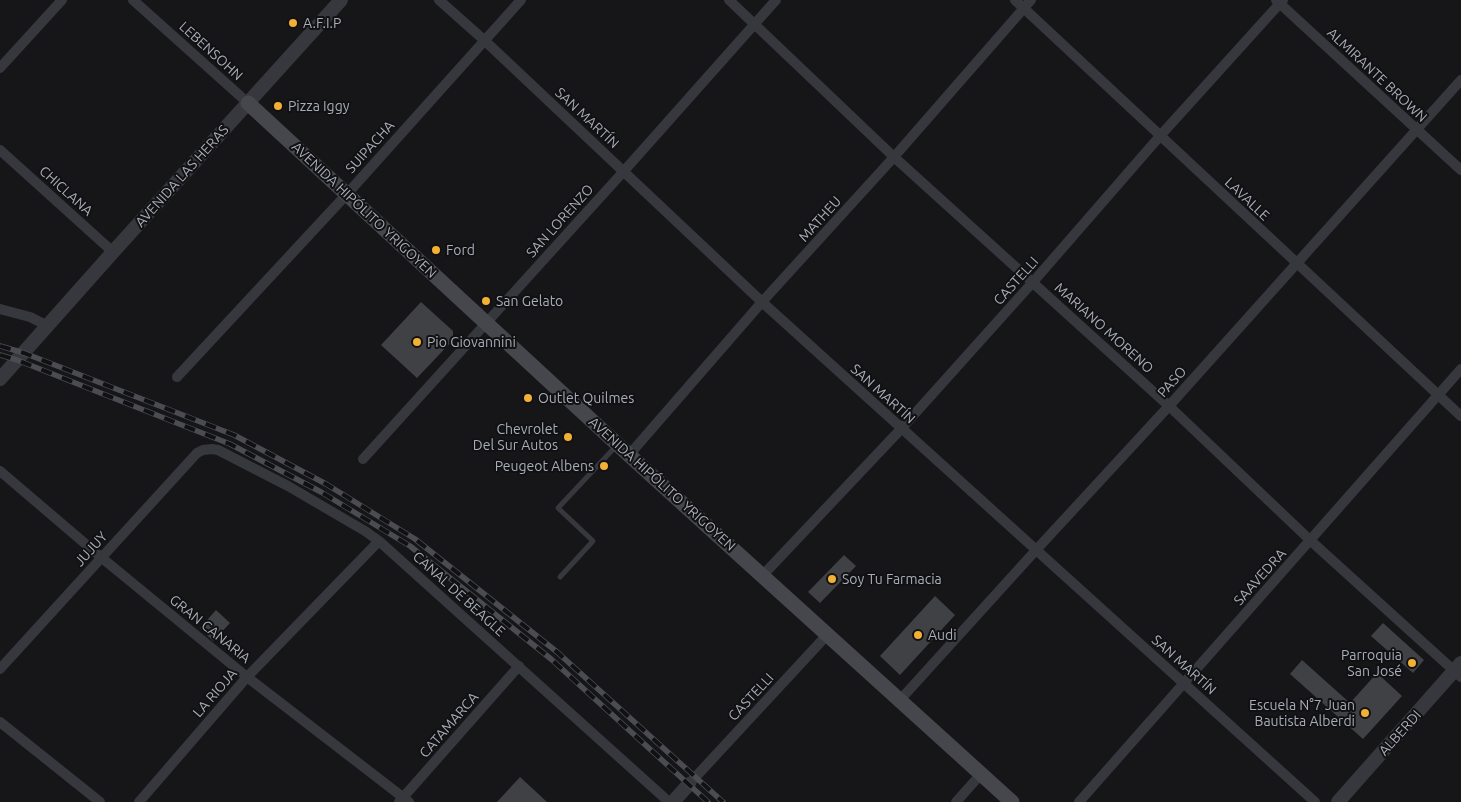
<!DOCTYPE html>
<meta charset="utf-8">
<style>
body{margin:0}
canvas{display:block;background:#161618}
</style>
<canvas width="1461" height="802"></canvas>
<script>
const ctx = document.querySelector('canvas').getContext('2d');
ctx.lineJoin = 'round';
function fill(path, color) {
  ctx.fillStyle = color;
  ctx.fill(path, 'evenodd');
}
function poly(rows) {
  const path = new Path2D();
  for (const r of rows) {
    path.moveTo(r[0], r[1]);
    for (let i = 2; i < r.length; i += 2) path.lineTo(r[i], r[i + 1]);
  }
  return path;
}
function trace(path, color, width, dash) {
  ctx.strokeStyle = color;
  ctx.lineWidth = width;
  ctx.lineCap = dash ? 'butt' : 'round';
  ctx.setLineDash(dash || []);
  ctx.stroke(path);
}
function write(font, color, halo, rows, align = 'center') {
  ctx.font = font + ' Ubuntu,sans-serif';
  ctx.lineWidth = 4;
  ctx.setLineDash([]);
  ctx.textBaseline = 'middle';
  ctx.strokeStyle = halo;
  ctx.fillStyle = color;
  for (const [text, x, y, turn = 0] of rows) {
    ctx.save();
    ctx.translate(x, y);
    ctx.rotate((+turn || 0) * Math.PI / 180);
    ctx.textAlign = isNaN(turn) ? turn : align;
    if (halo) ctx.strokeText(text, 0, 0);
    ctx.fillText(text, 0, 0);
    ctx.restore();
  }
}
fill(poly([
 [421,302,453,331,453,340,417,378,381,345],
 [844,555,856,566,820,603,808,592],
 [935,596,955,615,900,675,880,656],
 [216,610,230,623,213,641,200,628],
 [1383,623,1424,660,1413,673,1371,636],
 [1302,660,1350,703,1377,673,1402,696,1363,739,1290,674],
 [520,777,547,802,497,802]
]), '#404145');
trace(poly([
 [560,577,593,541,558,508,617,445]
]), '#37383d', 5);
trace(poly([
 [133,0,248,103],
 [439,0,484,40,762,302,1315,802],
 [729,0,894,157,1169,406,1311,541,1461,677],
 [1015,0,1461,416],
 [1276,0,1461,170],
 [0,68,62,0],
 [0,150,113,252],
 [0,309,30,317,48,326],
 [177,377,347,194,521,0],
 [629,455,762,302,894,157,1031,0],
 [363,459,624,171,776,0],
 [0,471,102,558,247,677,409,802],
 [763,575,901,429,1033,282,1160,136,1283,0],
 [0,669,197,453,203,450,212,449,218,450,288,486,365,531,379,541,669,802],
 [900,700,1037,549,1169,406,1461,80],
 [0,722,100,802],
 [689,784,827,635],
 [139,802,247,677,379,541],
 [399,802,519,666],
 [956,802,981,774],
 [1079,802,1461,369]
]), '#37383d', 10);
trace(poly([
 [0,379,113,252,341,0],
 [673,802,689,784],
 [1338,802,1461,663]
]), '#37383d', 14);
trace(poly([
 [248,103,629,455,1012,802]
]), '#45474d', 15);
const rail = poly([
 [0,346,24,353,234,435,326,484,415,539,557,652,723,802],
 [0,355,17,360,230,444,321,492,410,546,551,659,708,802]
]);
trace(rail, '#4a4c52', 5.5);
trace(rail, '#111113', 4, [11]);
for (const [x, y, r, color] of [
 [293,23,5,"#f2b134"],
 [278,106,5,"#f2b134"],
 [436,250,5,"#f2b134"],
 [486,301,5,"#f2b134"],
 [417,342,5,"#f2b134"],
 [528,398,5,"#f2b134"],
 [568,437,5,"#f2b134"],
 [604,466,5,"#f2b134"],
 [832,579,5,"#f2b134"],
 [918,635,5,"#f2b134"],
 [1412,663,5,"#f2b134"],
 [1365,713,5,"#f2b134"]
]) {
  const dot = new Path2D();
  dot.arc(x, y, r, 0, 2 * Math.PI);
  ctx.fillStyle = color;
  ctx.fill(dot);
  trace(dot, '#111113', 2);
}
write('14px', '#a8adb8', '#111113', [
 ["A.F.I.P",303,23],
 ["Pizza Iggy",288,106],
 ["Ford",446,250],
 ["San Gelato",496,301],
 ["Pio Giovannini",427,342],
 ["Outlet Quilmes",538,398],
 ["Chevrolet",558,429,"right"],
 ["Del Sur Autos",558,445,"right"],
 ["Peugeot Albens",594,466,"right"],
 ["Soy Tu Farmacia",842,579],
 ["Audi",928,635],
 ["Parroquia",1402,655,"right"],
 ["San José",1402,671,"right"],
 ["Escuela N°7 Juan",1355,705,"right"],
 ["Bautista Alberdi",1355,721,"right"]
], 'left');
write('14px', '#a8adb8', '#111113', [
 ["LEBENSOHN",211,51,42],
 ["ALMIRANTE BROWN",1377,75,43],
 ["SAN MARTÍN",587,118,43],
 ["SUIPACHA",370,147,-48],
 ["AVENIDA LAS HERAS",182,176,-48],
 ["CHICLANA",66,191,42],
 ["LAVALLE",1247,199,43],
 ["AVENIDA HIPÓLITO YRIGOYEN",364,210,43],
 ["MATHEU",820,219,-48],
 ["SAN LORENZO",560,221,-48],
 ["CASTELLI",1016,281,-48],
 ["MARIANO MORENO",1104,328,42],
 ["PASO",1172,382,-48],
 ["SAN MARTÍN",883,394,42],
 ["AVENIDA HIPÓLITO YRIGOYEN",662,484,42],
 ["JUJUY",91,549,-48],
 ["SAAVEDRA",1260,577,-48],
 ["CANAL DE BEAGLE",459,594,42],
 ["GRAN CANARIA",210,629,39],
 ["SAN MARTÍN",1184,665,42],
 ["LA RIOJA",215,693,-49],
 ["CASTELLI",751,697,-47],
 ["CATAMARCA",449,725,-49],
 ["ALBERDI",1400,733,-48]
]);
</script>
